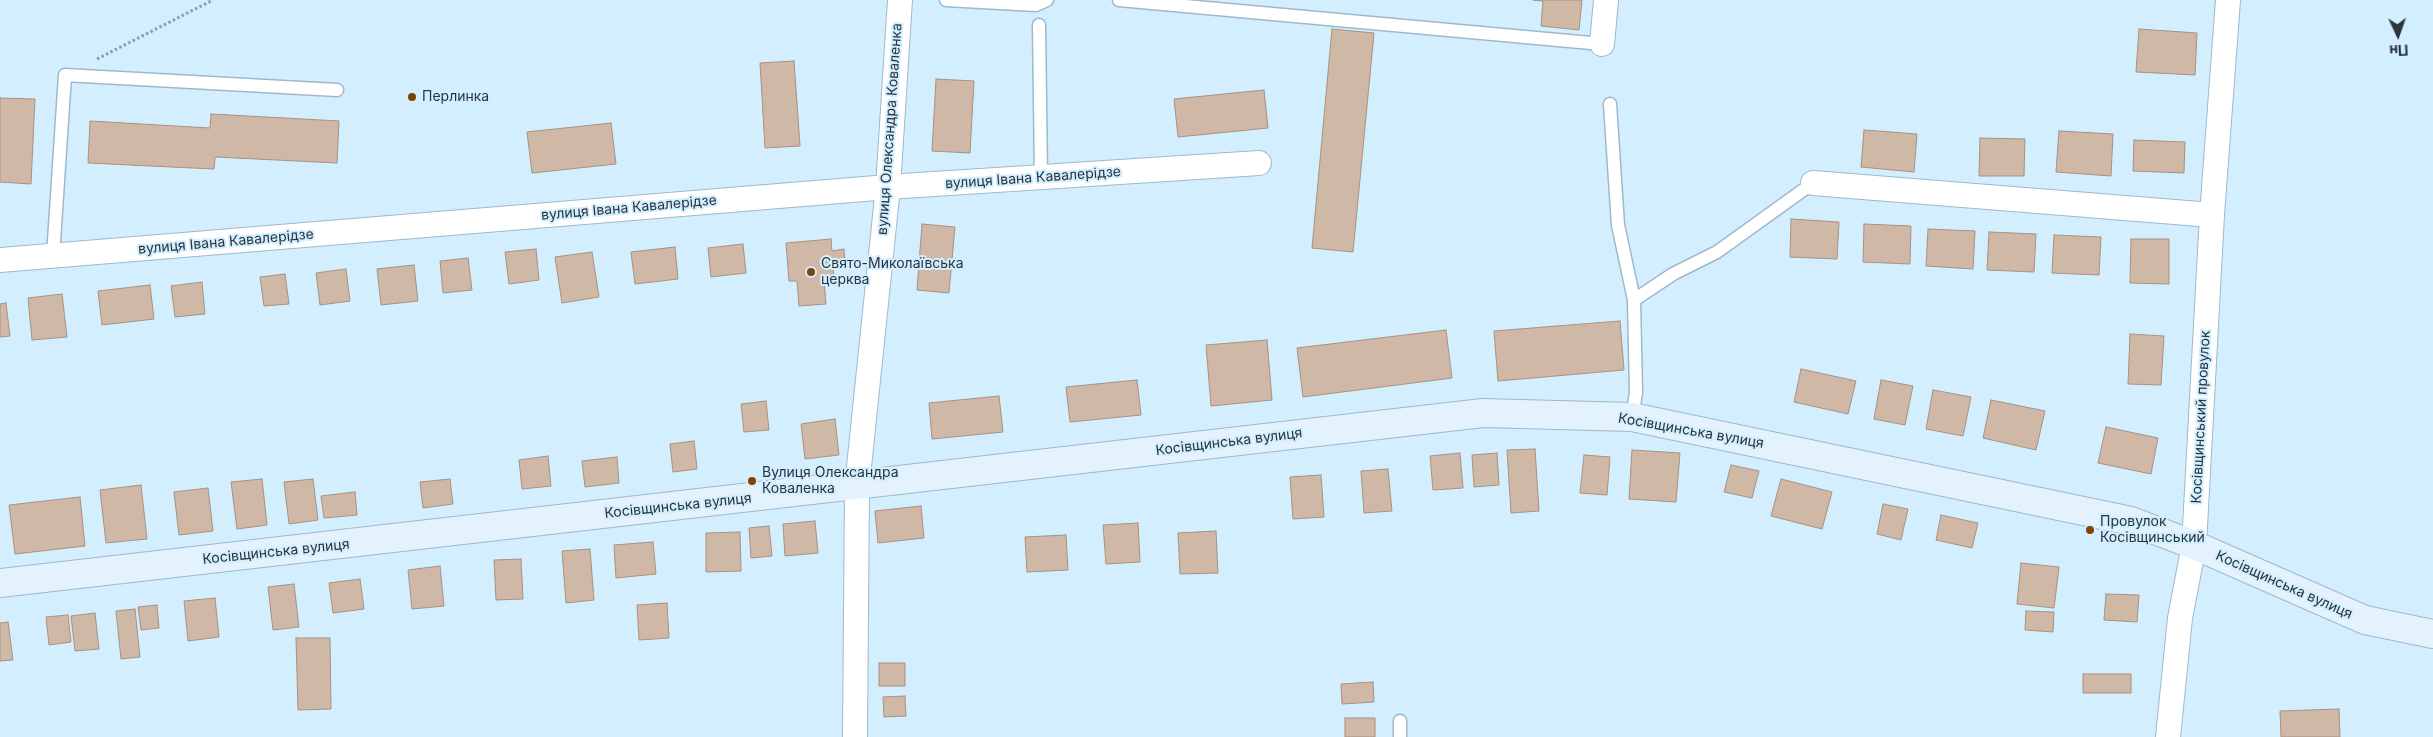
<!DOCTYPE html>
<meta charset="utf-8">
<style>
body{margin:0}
#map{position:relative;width:2433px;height:737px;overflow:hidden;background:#d2eeff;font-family:Inter,sans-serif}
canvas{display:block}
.north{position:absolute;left:2373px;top:10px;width:50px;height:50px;-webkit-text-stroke:4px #d2eeff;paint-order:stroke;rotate:177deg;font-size:14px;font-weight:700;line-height:20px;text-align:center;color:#29343b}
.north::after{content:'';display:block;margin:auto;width:18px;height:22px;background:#29343b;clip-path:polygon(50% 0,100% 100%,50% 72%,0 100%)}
</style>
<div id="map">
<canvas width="2433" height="737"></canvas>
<div class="north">Пн</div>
</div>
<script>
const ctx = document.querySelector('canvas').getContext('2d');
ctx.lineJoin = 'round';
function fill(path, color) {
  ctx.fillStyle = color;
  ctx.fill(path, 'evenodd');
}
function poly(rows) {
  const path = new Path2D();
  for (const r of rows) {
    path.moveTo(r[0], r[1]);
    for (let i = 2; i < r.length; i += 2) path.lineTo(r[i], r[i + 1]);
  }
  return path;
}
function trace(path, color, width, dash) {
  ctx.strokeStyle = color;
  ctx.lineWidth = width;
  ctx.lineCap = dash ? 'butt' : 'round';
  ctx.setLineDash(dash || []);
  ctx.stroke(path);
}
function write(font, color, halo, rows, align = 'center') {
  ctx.font = font + ' Inter,sans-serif';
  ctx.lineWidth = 4;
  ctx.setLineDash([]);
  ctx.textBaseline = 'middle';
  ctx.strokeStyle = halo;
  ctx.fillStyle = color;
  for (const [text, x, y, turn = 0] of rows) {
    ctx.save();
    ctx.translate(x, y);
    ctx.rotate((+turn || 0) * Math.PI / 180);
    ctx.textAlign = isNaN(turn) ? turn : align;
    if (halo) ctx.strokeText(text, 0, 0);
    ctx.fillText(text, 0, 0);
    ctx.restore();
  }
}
const building = poly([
 [1533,0,1582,0,1579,30,1541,26,1543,1,1533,0],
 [1332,29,1374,33,1353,252,1312,248,1332,29],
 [2139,29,2197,33,2195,75,2136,72,2139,29],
 [794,61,800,146,765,148,760,63,794,61],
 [936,79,974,81,970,153,932,151,936,79],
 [1264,90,1268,128,1178,137,1174,99,1264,90],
 [0,98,35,99,31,184,0,182,0,98],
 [211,114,339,121,337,163,215,157,214,169,88,163,90,121,210,128,211,114],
 [611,123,616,164,532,173,527,132,611,123],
 [1864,130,1917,134,1914,172,1861,167,1864,130],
 [2059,131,2113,134,2111,176,2056,172,2059,131],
 [1980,138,2025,139,2024,176,1979,176,1980,138],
 [2134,140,2185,142,2184,173,2133,171,2134,140],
 [1791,219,1839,222,1837,259,1790,257,1791,219],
 [922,224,955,227,949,293,917,290,922,224],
 [1864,224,1911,226,1910,264,1863,262,1864,224],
 [1928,229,1975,231,1973,269,1926,266,1928,229],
 [1989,232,2036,234,2034,272,1987,270,1989,232],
 [2054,235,2101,237,2099,275,2052,273,2054,235],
 [831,239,832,251,844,249,845,265,833,266,834,278,824,279,826,304,799,306,797,281,789,281,786,243,831,239],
 [2131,239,2169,239,2169,284,2130,283,2131,239],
 [743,244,746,273,711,277,708,248,743,244],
 [675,247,678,279,635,284,631,252,675,247],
 [536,249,539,280,509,284,505,252,536,249],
 [592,252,599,297,562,303,555,257,592,252],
 [468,258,472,290,443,293,440,261,468,258],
 [414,265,418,301,381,305,377,269,414,265],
 [346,269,350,301,320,305,316,273,346,269],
 [285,274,289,304,264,306,260,277,285,274],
 [202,282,205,314,175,317,171,286,202,282],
 [150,285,154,319,102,325,98,291,150,285],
 [62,294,67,337,32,340,28,298,62,294],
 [6,303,10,336,0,337,0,304,6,303],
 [1620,321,1624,370,1498,381,1494,331,1620,321],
 [1446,330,1452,378,1303,397,1297,348,1446,330],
 [2130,334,2164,336,2161,385,2128,384,2130,334],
 [1267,340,1272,400,1211,406,1206,345,1267,340],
 [1801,369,1856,381,1848,414,1794,402,1801,369],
 [1137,380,1141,415,1070,422,1066,387,1137,380],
 [1881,380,1913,386,1905,425,1874,419,1881,380],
 [1933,390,1971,397,1963,436,1926,429,1933,390],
 [999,396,1003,432,932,439,929,403,999,396],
 [1991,400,2045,411,2036,450,1983,438,1991,400],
 [766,401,769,430,744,432,741,404,766,401],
 [835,419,839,455,805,459,801,424,835,419],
 [2106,427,2158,438,2151,474,2098,463,2106,427],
 [694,441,697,469,673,472,670,444,694,441],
 [1535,449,1539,511,1511,513,1507,450,1535,449],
 [1632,450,1680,453,1676,502,1629,499,1632,450],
 [1460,453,1463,488,1433,490,1430,456,1460,453],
 [1497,453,1499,485,1474,487,1472,455,1497,453],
 [1584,455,1610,457,1607,495,1580,493,1584,455],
 [548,456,551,486,522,489,519,460,548,456],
 [617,457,619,483,585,487,582,461,617,457],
 [1731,465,1759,471,1752,498,1724,492,1731,465],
 [1388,469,1392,511,1364,513,1361,471,1388,469],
 [1321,475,1324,517,1293,519,1290,477,1321,475],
 [262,479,267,525,237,529,231,482,262,479],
 [313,479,318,520,289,524,284,482,313,479],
 [450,479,453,504,423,508,420,482,450,479],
 [1781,479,1832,492,1822,529,1771,516,1781,479],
 [141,485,147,539,106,543,100,490,141,485],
 [208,488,213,531,179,535,174,492,208,488],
 [355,492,357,515,324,518,321,496,355,492],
 [80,497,85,546,15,554,9,505,80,497],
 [1883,504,1908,509,1901,540,1877,534,1883,504],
 [921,506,924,538,878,543,875,511,921,506],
 [1941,515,1978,523,1972,548,1936,540,1941,515],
 [815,521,818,553,785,556,783,524,815,521],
 [1138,523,1140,562,1106,564,1103,525,1138,523],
 [769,526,772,556,751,558,749,528,769,526],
 [1216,531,1218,573,1180,574,1178,533,1216,531],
 [740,532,741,571,706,572,706,533,740,532],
 [1066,535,1068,570,1027,572,1025,537,1066,535],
 [653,542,656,574,616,578,614,545,653,542],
 [590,549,594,600,566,603,562,551,590,549],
 [521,559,523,599,496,600,494,560,521,559],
 [2021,563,2059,567,2054,608,2017,604,2021,563],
 [440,566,444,606,412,609,408,570,440,566],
 [360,579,364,609,333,613,329,583,360,579],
 [294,584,299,627,273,630,268,587,294,584],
 [2106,594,2139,595,2137,622,2104,620,2106,594],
 [215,598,219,637,188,641,184,601,215,598],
 [667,603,669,638,639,640,637,605,667,603],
 [157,605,159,628,141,630,138,607,157,605],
 [135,609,140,657,121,659,116,611,135,609],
 [2026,611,2054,612,2053,632,2025,630,2026,611],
 [95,613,99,649,75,651,71,616,95,613],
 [68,615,71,642,49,645,46,617,68,615],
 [8,622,13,660,0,661,0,623,8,622],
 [296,638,330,638,331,709,298,710,296,638],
 [879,663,905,663,905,686,879,686,879,663],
 [2083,674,2131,674,2131,693,2083,693,2083,674],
 [1373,682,1374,702,1342,704,1341,684,1373,682],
 [905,696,906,716,884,717,883,697,905,696],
 [2339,709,2340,737,2281,737,2280,711,2339,709],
 [1345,718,1375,718,1375,737,1345,737,1345,718]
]);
fill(building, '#d0b8a6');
trace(building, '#a8917f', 1);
const lane = poly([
 [946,0,1036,5,1047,0],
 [1119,0,1602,44],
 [1039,25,1041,177],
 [1610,104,1618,225,1634,300],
 [53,256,65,75,337,90],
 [1632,417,1636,393,1634,300,1673,274,1717,252,1813,183],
 [1400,721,1400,737]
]);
const street = poly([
 [1602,44,1606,0],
 [1813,183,2212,215],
 [0,260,888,187,1259,163],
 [855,737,857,486,888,187,900,0],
 [2168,737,2180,618,2194,545,2212,215,2228,0]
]);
const secondary = poly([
 [0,583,1483,413,1632,417,2131,521,2194,545,2365,620,2433,634]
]);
trace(lane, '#9fb9ca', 15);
trace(street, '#9fb9ca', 26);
trace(secondary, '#9fb9ca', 30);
trace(poly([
 [97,59,213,0]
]), '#899eab', 3, [2.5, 2.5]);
trace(lane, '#fff', 12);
trace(street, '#fff', 24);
trace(secondary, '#e3f2fc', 28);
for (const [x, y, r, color] of [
 [412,97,5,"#804300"],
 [811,272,5,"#804300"],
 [752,481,5,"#804300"],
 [2090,530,5,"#804300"]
]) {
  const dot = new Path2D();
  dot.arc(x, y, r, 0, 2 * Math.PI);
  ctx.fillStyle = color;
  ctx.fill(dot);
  trace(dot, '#d2eeff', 2);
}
write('14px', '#29343b', '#d2eeff', [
 ["Перлинка",422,97],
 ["Свято-Миколаївська",821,264],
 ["церква",821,280],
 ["Вулиця Олександра",762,473],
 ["Коваленка",762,489],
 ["Провулок",2100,522],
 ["Косівщинський",2100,538]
], 'left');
write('14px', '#29343b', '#d2eeff', [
 ["вулиця Олександра Коваленка",890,129,-86],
 ["вулиця Івана Кавалерідзе",1033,178,-4],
 ["вулиця Івана Кавалерідзе",629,208,-5],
 ["вулиця Івана Кавалерідзе",226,242,-5],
 ["Косівщинський провулок",2201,417,-87],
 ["Косівщинська вулиця",1691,431,10],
 ["Косівщинська вулиця",1229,442,-7],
 ["Косівщинська вулиця",678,506,-6],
 ["Косівщинська вулиця",276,552,-6],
 ["Косівщинська вулиця",2284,585,24]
]);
</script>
